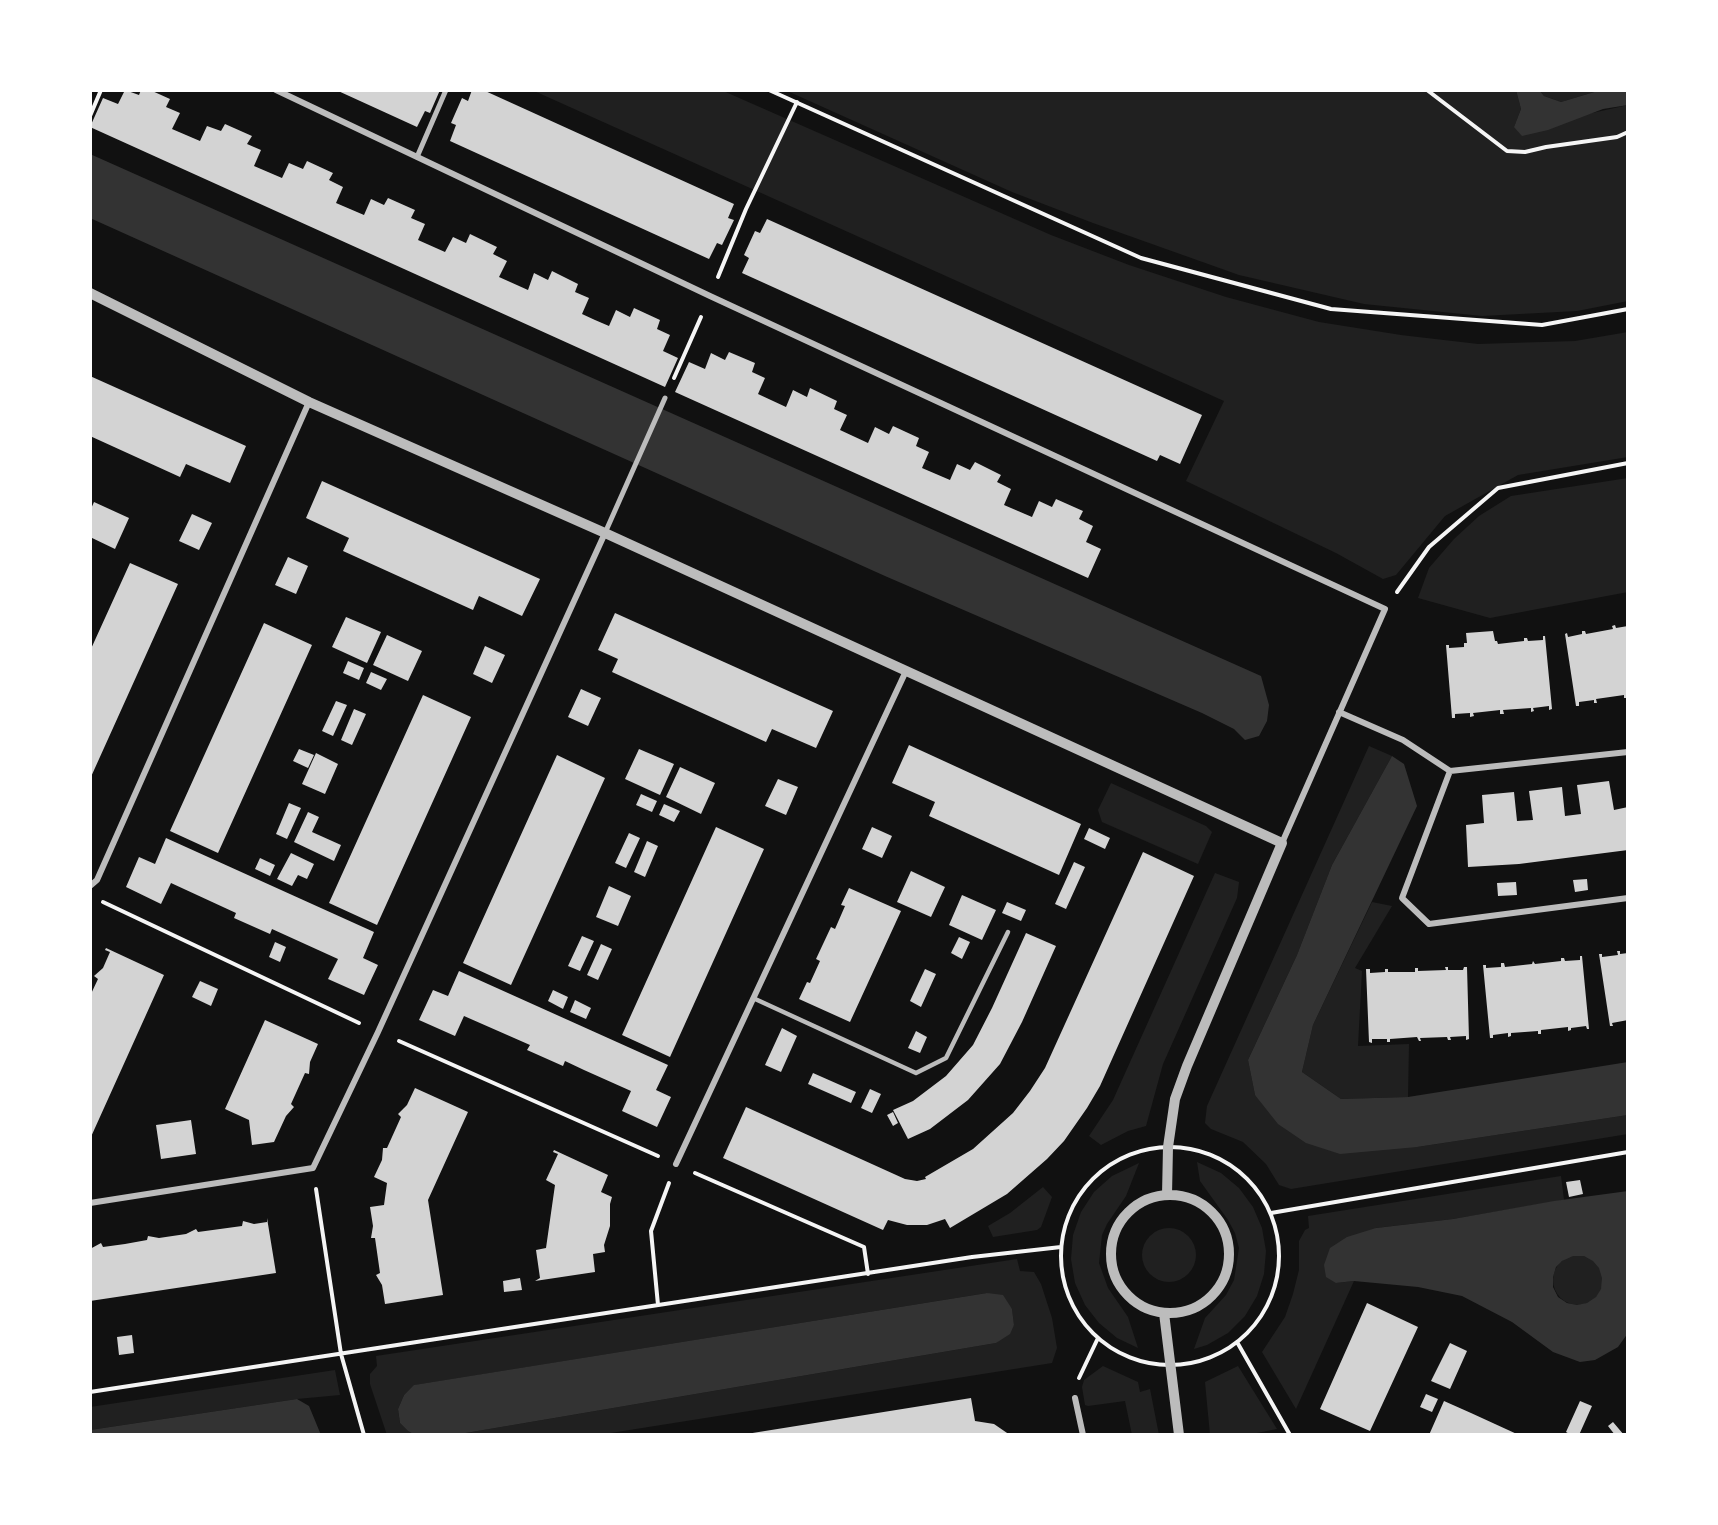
<!DOCTYPE html>
<style>
body{margin:0}
#map{position:relative;width:1718px;height:1525px;overflow:hidden;background:#111;font-family:"Nunito Sans",sans-serif}
canvas{display:block}
.frame{position:absolute;inset:0;border:92px solid #fff;pointer-events:none}
</style>
<div id="map">
<canvas width="1718" height="1525"></canvas>
<div class="frame"></div>
</div>
<script>
const ctx = document.querySelector('canvas').getContext('2d');
ctx.lineJoin = 'round';
function fill(path, color) {
  ctx.fillStyle = color;
  ctx.fill(path, 'evenodd');
}
function poly(rows) {
  const path = new Path2D();
  for (const r of rows) {
    if (r.length === 3) {
      path.moveTo(r[0] + r[2], r[1]);
      path.arc(r[0], r[1], r[2], 0, 2 * Math.PI);
      continue;
    }
    path.moveTo(r[0], r[1]);
    for (let i = 2; i < r.length; i += 2) path.lineTo(r[i], r[i + 1]);
  }
  return path;
}
function trace(path, color, width, dash) {
  ctx.strokeStyle = color;
  ctx.lineWidth = width;
  ctx.lineCap = dash ? 'butt' : 'round';
  ctx.setLineDash(dash || []);
  ctx.stroke(path);
}
fill(poly([
 [532,90,721,90,1051,235,1129,265,1226,297,1319,322,1401,335,1478,344,1575,341,1628,332,1628,457,1518,475,1445,516,1396,575,1383,579,1336,553,1186,481,1224,401],
 [785,90,1516,90,1521,109,1514,127,1583,115,1628,105,1628,301,1577,311,1482,316,1364,304,1239,275,1093,223,1012,192],
 [1539,90,1601,90,1561,102,1544,96],
 [1628,478,1628,592,1490,618,1418,598,1429,568,1454,539,1479,516,1511,496],
 [1369,746,1392,756,1332,865,1297,955,1248,1060,1255,1095,1417,1147,1628,1115,1628,1134,1291,1189,1279,1185,1266,1164,1243,1142,1211,1129,1205,1123,1207,1106],
 [1111,783,1206,826,1212,832,1198,864,1102,822,1098,810],
 [1215,873,1239,882,1237,898,1163,1064,1146,1126,1128,1131,1101,1145,1089,1136,1113,1100],
 [1372,902,1392,906,1355,968,1362,971,1358,1046,1409,1044,1408,1097,1341,1099,1302,1072,1313,1025],
 [1197,1162,1221,1173,1239,1188,1253,1207,1262,1228,1266,1251,1264,1274,1257,1296,1245,1316,1228,1333,1207,1345,1194,1349,1205,1318,1226,1295,1234,1280,1239,1248,1235,1233,1228,1220,1200,1181],
 [1139,1163,1126,1196,1107,1224,1102,1235,1099,1263,1108,1288,1128,1317,1138,1348,1117,1338,1099,1323,1085,1305,1075,1283,1071,1259,1073,1235,1081,1212,1094,1192,1112,1176],
 [1561,1176,1564,1200,1453,1219,1376,1228,1336,1283,1354,1281,1296,1409,1262,1352,1285,1317,1293,1294,1299,1270,1299,1241,1305,1230,1309,1228,1308,1216],
 [1043,1187,1052,1197,1041,1227,1037,1230,993,1237,988,1226,1010,1213],
 [1169,1255,27],
 [1578,1280,25],
 [1017,1259,1020,1271,1034,1272,1041,1284,1052,1318,1057,1348,1052,1363,598,1435,454,1435,996,1343,1014,1325,1012,1309,987,1293,415,1385,404,1395,398,1409,400,1423,408,1431,415,1435,387,1435,370,1384,370,1374,377,1366,376,1356],
 [1103,1366,1138,1382,1140,1392,1150,1389,1159,1435,1132,1435,1125,1401,1088,1406,1085,1405,1082,1387,1084,1380],
 [1238,1366,1277,1429,1247,1435,1210,1435,1205,1382],
 [335,1370,340,1395,297,1399,90,1430,90,1407]
]), '#202020');
fill(poly([
 [1516,90,1539,90,1544,96,1561,102,1601,90,1628,90,1628,105,1603,109,1548,130,1522,136,1514,127,1521,109],
 [90,154,1261,676,1269,705,1267,721,1259,736,1245,740,1234,729,1202,713,885,576,90,218],
 [1392,756,1404,764,1417,806,1313,1025,1302,1072,1341,1099,1408,1097,1628,1062,1628,1115,1417,1147,1340,1154,1306,1143,1278,1124,1255,1095,1248,1060,1297,955,1332,865],
 [1628,1191,1628,1333,1618,1347,1595,1360,1580,1362,1553,1352,1512,1322,1462,1296,1418,1287,1354,1281,1336,1283,1326,1277,1324,1265,1330,1248,1347,1237,1376,1228,1453,1219,1554,1201],
 [1573,1256,1584,1256,1593,1261,1599,1268,1602,1278,1601,1289,1596,1297,1587,1303,1577,1305,1567,1303,1558,1297,1553,1287,1553,1277,1556,1267,1562,1261],
 [987,1293,1003,1295,1012,1309,1014,1325,1010,1334,996,1343,454,1435,415,1435,408,1431,400,1423,398,1409,404,1395,414,1385],
 [297,1399,309,1406,321,1435,90,1435,90,1430]
]), '#333');
fill(poly([
 [125,90,139,95,141,90,150,90,170,99,166,107,180,113,172,129,200,141,207,126,221,131,225,124,252,136,247,144,261,150,254,166,282,178,289,163,303,169,307,161,333,173,329,180,343,187,336,203,364,215,371,199,384,205,388,198,415,210,411,218,425,224,418,240,445,252,453,237,466,243,470,234,497,247,493,254,507,261,499,277,528,290,534,273,548,280,552,271,578,284,575,292,589,298,582,314,595,320,609,326,616,310,630,317,634,308,660,320,657,329,670,335,663,351,678,358,665,387,90,127,103,98,118,104],
 [336,90,440,90,430,113,425,111,417,127],
 [472,90,483,90,734,204,728,218,734,220,722,245,717,243,709,259,450,141,456,125,451,123,462,98,468,101],
 [767,219,1202,415,1180,464,1160,455,1157,461,742,273,749,258,744,255,755,231,760,233],
 [729,352,755,363,752,372,765,378,758,394,786,407,793,390,807,397,810,388,837,401,834,409,847,415,840,430,868,443,875,427,889,434,893,426,919,438,916,446,929,452,922,468,950,480,957,464,970,470,975,462,1001,475,997,482,1011,489,1004,505,1032,517,1039,501,1052,507,1056,499,1083,511,1079,519,1093,526,1086,542,1101,549,1088,578,675,392,689,362,705,369,711,353,725,360],
 [90,376,246,446,230,483,186,464,180,477,90,436],
 [322,481,540,579,522,616,479,596,473,610,343,551,349,538,306,518],
 [94,502,129,518,115,549,90,537,90,511],
 [192,514,212,523,199,550,179,541],
 [288,557,308,566,296,594,275,585],
 [130,563,178,584,90,779,90,651],
 [615,613,833,711,816,748,772,729,766,742,612,672,618,659,598,650],
 [346,617,381,632,367,663,332,647],
 [264,623,312,645,218,853,170,831],
 [1615,625,1616,628,1628,626,1627,698,1624,698,1624,695,1596,699,1597,703,1594,703,1594,700,1579,702,1579,706,1576,706,1565,634,1567,633,1568,637,1582,634,1582,631,1585,631,1586,634,1613,629,1612,626],
 [1493,631,1495,641,1497,641,1498,644,1524,641,1524,638,1527,638,1528,641,1543,640,1543,636,1545,636,1552,709,1549,710,1549,706,1533,708,1534,711,1531,712,1531,708,1503,710,1504,714,1500,714,1500,710,1473,713,1474,716,1470,717,1470,713,1455,714,1455,718,1452,718,1446,645,1449,645,1449,648,1464,647,1464,643,1467,643,1466,633],
 [387,635,422,651,408,681,373,665],
 [485,646,505,655,492,683,473,674],
 [348,661,364,668,359,680,343,673],
 [371,672,387,679,381,690,366,683],
 [581,689,601,698,588,726,568,717],
 [423,695,471,717,377,925,329,903],
 [336,701,347,705,333,736,322,731],
 [354,709,366,714,352,745,341,740],
 [909,745,1081,824,1059,875,929,816,935,802,892,783],
 [299,749,314,755,308,768,293,761],
 [639,749,674,764,660,795,625,779],
 [316,753,338,764,325,794,302,784],
 [557,755,605,778,511,985,463,963],
 [680,767,715,783,701,814,666,797],
 [778,779,798,787,786,815,765,806],
 [1609,781,1614,810,1628,807,1628,850,1519,864,1468,867,1466,825,1484,823,1482,795,1514,792,1517,821,1533,820,1529,791,1562,787,1565,816,1581,814,1577,785],
 [641,794,657,801,652,812,636,805],
 [289,803,301,808,287,839,276,834],
 [664,804,680,811,674,822,659,815],
 [308,812,319,817,312,832,341,845,334,861,294,842],
 [716,827,764,849,670,1057,622,1035],
 [872,827,892,836,882,858,862,849],
 [1089,828,1110,838,1105,849,1084,839],
 [629,833,640,838,626,868,615,863],
 [166,838,374,932,363,958,378,965,364,995,328,979,338,959,272,929,270,934,234,918,236,913,171,883,161,904,126,887,139,857,155,864],
 [647,841,658,846,645,877,634,872],
 [1143,852,1194,876,1100,1086,1087,1108,1064,1141,1047,1159,1007,1194,950,1228,945,1219,927,1225,907,1225,888,1220,883,1230,723,1158,746,1107,905,1179,917,1181,926,1179,925,1177,973,1149,1013,1113,1030,1091,1045,1068],
 [291,853,314,864,307,879,298,875,292,886,277,879],
 [260,858,275,865,270,876,255,869],
 [1074,862,1085,867,1066,909,1055,904],
 [911,871,945,887,931,917,897,902],
 [1587,879,1588,890,1575,892,1573,880],
 [1516,882,1517,895,1498,896,1497,883],
 [609,886,631,896,618,926,596,917],
 [849,888,901,911,850,1022,799,999,807,982,810,983,820,961,816,959,831,927,835,929,845,906,841,905],
 [962,895,996,910,982,940,949,925],
 [1007,902,1026,910,1021,921,1002,913],
 [1026,933,1056,946,1022,1022,1000,1064,968,1100,930,1129,908,1139,893,1110,913,1101,946,1076,973,1045,992,1008],
 [582,936,594,941,580,971,568,966],
 [959,937,970,942,962,959,951,953],
 [275,942,286,947,280,962,269,957],
 [601,944,612,949,598,980,587,975],
 [106,948,164,975,90,1139,90,996,98,979,94,976,103,968,110,952,105,950],
 [1617,951,1620,951,1620,954,1628,953,1628,1020,1612,1023,1613,1026,1610,1026,1599,954,1602,954,1602,957,1618,955],
 [1580,956,1582,956,1589,1029,1587,1029,1586,1026,1571,1028,1571,1030,1568,1031,1568,1027,1541,1030,1541,1034,1538,1034,1538,1031,1511,1033,1511,1036,1508,1037,1508,1033,1493,1035,1493,1038,1490,1038,1483,965,1486,965,1486,968,1501,967,1501,963,1504,963,1505,967,1532,964,1533,961,1535,964,1561,961,1561,958,1564,958,1565,961,1580,960],
 [1445,967,1448,967,1448,970,1463,970,1464,967,1467,967,1469,1039,1466,1040,1466,1036,1450,1037,1451,1040,1448,1040,1447,1037,1420,1038,1421,1041,1419,1041,1417,1037,1390,1039,1390,1042,1387,1042,1387,1039,1372,1039,1372,1043,1369,1042,1366,969,1370,969,1370,973,1385,972,1385,969,1388,969,1388,972,1415,972,1415,968,1418,968,1418,971,1446,970],
 [925,969,936,974,921,1007,910,1001],
 [459,971,668,1065,656,1090,671,1097,657,1127,622,1111,631,1091,584,1070,565,1061,563,1066,527,1050,530,1045,464,1016,455,1036,419,1020,433,990,448,996],
 [200,981,218,989,211,1006,192,997],
 [553,990,568,997,563,1009,548,1001],
 [575,1000,591,1008,586,1019,570,1012],
 [265,1020,318,1044,310,1062,309,1074,305,1073,291,1104,294,1107,286,1116,274,1142,252,1145,249,1120,225,1109],
 [782,1028,797,1036,781,1072,765,1065],
 [916,1031,927,1037,920,1053,908,1048],
 [813,1073,856,1092,851,1103,808,1084],
 [415,1088,468,1112,428,1200,443,1295,385,1304,382,1285,376,1275,380,1273,375,1238,371,1238,373,1226,370,1207,384,1205,387,1183,374,1177,382,1160,383,1148,387,1148,401,1117,398,1114,407,1105],
 [870,1089,881,1094,872,1113,861,1108],
 [893,1112,898,1123,893,1126,887,1115],
 [191,1120,196,1154,161,1159,156,1125],
 [554,1150,608,1175,601,1192,612,1197,610,1204,610,1226,604,1245,605,1252,593,1254,595,1272,535,1281,540,1278,536,1250,546,1248,555,1185,546,1180,558,1154,553,1152],
 [1580,1180,1583,1194,1569,1197,1566,1182],
 [267,1218,276,1273,90,1301,90,1249,101,1243,103,1247,125,1244,147,1240,148,1236,159,1238,186,1234,196,1229,198,1232,242,1226,243,1221,254,1224,267,1222],
 [520,1278,522,1290,504,1292,503,1281],
 [1367,1303,1418,1327,1370,1431,1320,1409],
 [132,1335,134,1353,119,1355,117,1337],
 [1450,1343,1467,1351,1450,1389,1431,1381],
 [1426,1394,1438,1399,1432,1412,1420,1407],
 [971,1398,975,1421,994,1424,1010,1435,740,1435],
 [1444,1401,1471,1413,1519,1435,1429,1435],
 [1580,1401,1592,1406,1579,1435,1571,1435,1566,1432],
 [1613,1422,1624,1435,1615,1435,1608,1426]
]), '#d3d3d3');
trace(poly([
 [769,90,1141,258,1331,309,1542,325,1628,309],
 [1427,90,1507,151,1525,152,1546,147,1617,137,1628,132],
 [90,116,101,90],
 [718,277,746,209,797,102],
 [674,378,701,317],
 [1397,592,1429,547,1498,488,1628,463],
 [103,902,359,1023],
 [399,1041,658,1156],
 [1170,1256,109],
 [695,1173,864,1247,868,1274],
 [316,1189,341,1354,364,1435],
 [1271,1213,1628,1152],
 [658,1305,651,1231,669,1183],
 [1237,1342,1290,1435],
 [1079,1378,1098,1338],
 [90,1392,972,1257,1061,1247]
]), '#f5f5f5', 4);
trace(poly([
 [753,998,916,1073,946,1058,1008,932]
]), '#bcbcbc', 4.5);
trace(poly([
 [417,157,446,90],
 [605,533,665,398]
]), '#bcbcbc', 5);
trace(poly([
 [276,90,710,296,1385,609,1282,843],
 [1339,712,1403,740,1450,771,1628,752],
 [1450,771,1402,898,1429,924,1628,898],
 [90,886,97,880,309,402],
 [676,1164,906,671],
 [90,1203,313,1168,378,1032,605,533],
 [1075,1398,1083,1435]
]), '#bcbcbc', 6);
trace(poly([
 [90,293,309,402,605,533,1282,843,1187,1066,1175,1099,1168,1147,1167,1195],
 [1170,1254,59],
 [1164,1313,1179,1435]
]), '#bcbcbc', 10);
</script>
